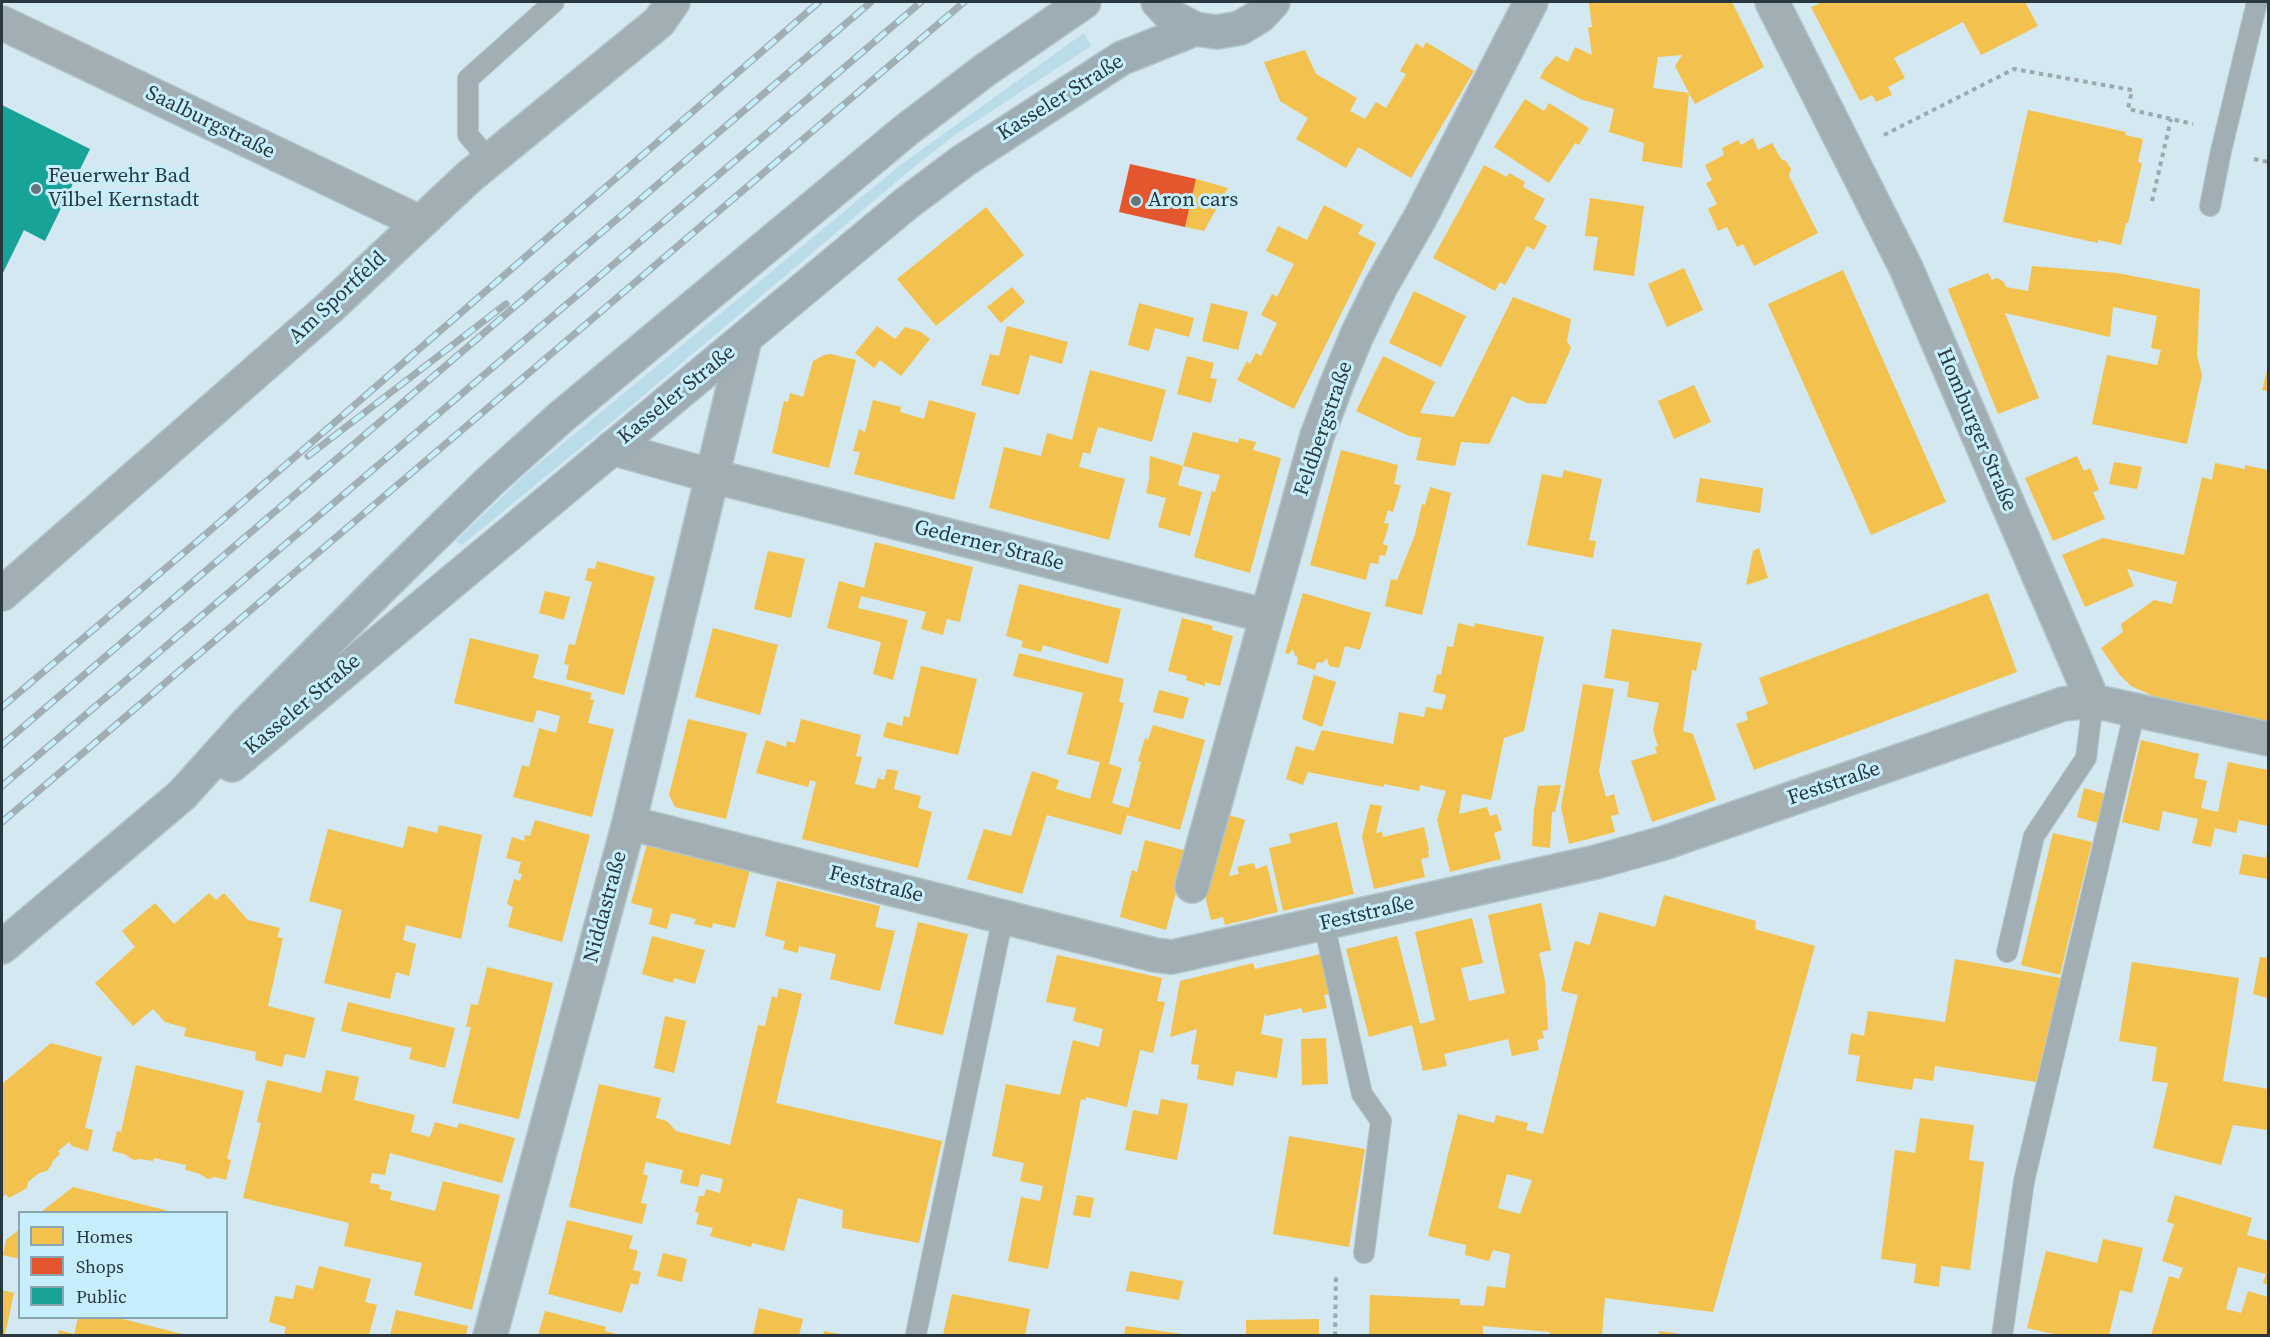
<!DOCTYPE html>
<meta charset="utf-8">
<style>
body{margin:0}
#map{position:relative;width:2270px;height:1337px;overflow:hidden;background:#d3e8f0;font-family:"Source Serif 4",serif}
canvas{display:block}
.frame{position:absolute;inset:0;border:3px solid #29383e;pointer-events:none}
.legend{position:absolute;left:18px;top:1211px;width:210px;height:108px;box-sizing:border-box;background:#c7eefc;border:2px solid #88a5b0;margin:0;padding:8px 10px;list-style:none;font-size:18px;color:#29383e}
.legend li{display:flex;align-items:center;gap:12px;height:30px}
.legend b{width:30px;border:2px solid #88a5b0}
</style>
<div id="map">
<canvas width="2270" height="1337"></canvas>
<div class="frame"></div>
<ul class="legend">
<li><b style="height:16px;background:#f2c14e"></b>Homes</li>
<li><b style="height:16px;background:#e4572e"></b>Shops</li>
<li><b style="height:16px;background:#17a398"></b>Public</li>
</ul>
</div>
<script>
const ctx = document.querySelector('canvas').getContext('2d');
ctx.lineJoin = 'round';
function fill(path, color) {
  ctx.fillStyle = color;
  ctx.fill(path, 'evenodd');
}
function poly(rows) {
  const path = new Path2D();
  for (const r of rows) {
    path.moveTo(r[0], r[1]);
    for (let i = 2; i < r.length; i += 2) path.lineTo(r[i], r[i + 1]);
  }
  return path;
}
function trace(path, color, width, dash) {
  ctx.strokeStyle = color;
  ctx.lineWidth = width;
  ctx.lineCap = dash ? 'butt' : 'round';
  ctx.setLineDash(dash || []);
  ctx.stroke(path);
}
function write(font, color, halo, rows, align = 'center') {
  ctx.font = font + ' "Source Serif 4",serif';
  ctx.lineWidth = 6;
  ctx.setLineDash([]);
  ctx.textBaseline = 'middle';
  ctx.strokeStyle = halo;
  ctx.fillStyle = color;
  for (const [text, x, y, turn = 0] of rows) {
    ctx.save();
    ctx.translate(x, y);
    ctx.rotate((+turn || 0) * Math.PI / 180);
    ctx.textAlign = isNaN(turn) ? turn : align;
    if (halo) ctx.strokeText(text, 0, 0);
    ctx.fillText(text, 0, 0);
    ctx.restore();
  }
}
fill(poly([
 [1084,33,1091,46,955,135,909,171,618,417,462,545,456,541,526,474,903,163]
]), '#badce8');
fill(poly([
 [1599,2,1732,2,1764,67,1695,104,1689,93,1682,168,1642,161,1644,143,1609,132,1614,109,1580,99,1540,78,1544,70,1556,56,1568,62,1575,47,1592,55,1588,27,1592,27,1589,3],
 [1682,55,1675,66,1689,93,1653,88,1658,57],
 [1823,2,2025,2,2038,26,1981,55,1963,22,1894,58,1905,78,1888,87,1892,95,1876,102,1872,95,1860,101,1811,7],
 [1426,42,1474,71,1411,178,1358,147,1346,168,1296,139,1308,118,1280,101,1264,62,1305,50,1316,74,1357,98,1350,111,1365,119,1376,102,1386,108,1406,74,1400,71,1416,43,1423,48],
 [1525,99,1544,111,1549,103,1589,128,1579,145,1575,143,1549,183,1494,147],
 [2028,110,2126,132,2125,135,2143,139,2138,162,2142,163,2128,223,2126,223,2121,245,2098,240,2098,243,2003,222],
 [1753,138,1758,150,1772,143,1781,159,1786,161,1791,169,1789,176,1818,233,1754,266,1743,244,1737,247,1727,227,1718,231,1708,209,1717,204,1706,183,1712,180,1705,165,1724,155,1722,148,1738,140,1741,145],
 [1484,165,1507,177,1509,173,1525,182,1523,187,1545,199,1534,219,1547,226,1534,250,1527,246,1505,285,1500,282,1495,291,1433,258],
 [1196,179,1228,188,1204,231,1185,227],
 [1590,198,1644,206,1634,276,1593,270,1598,237,1585,236],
 [1324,205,1363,225,1358,234,1376,243,1294,409,1237,380,1247,361,1250,364,1256,353,1261,356,1277,323,1261,315,1272,294,1277,297,1294,264,1266,251,1278,226,1307,240],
 [986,207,1024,255,936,326,897,279],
 [2032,266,2117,273,2200,289,2197,356,2202,375,2187,444,2092,424,2107,355,2157,365,2161,350,2151,348,2157,316,2113,307,2110,337,2005,313,2039,398,1998,414,1948,289,1988,273,1992,280,1997,278,2004,282,2006,287,2028,291],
 [1684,268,1703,310,1667,327,1648,284],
 [1843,270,1946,502,1871,535,1768,304],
 [1012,287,1025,302,1001,323,987,307],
 [1414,291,1466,316,1441,367,1389,343],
 [1513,297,1571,319,1567,341,1571,348,1546,404,1527,403,1512,396,1489,444,1461,442,1455,466,1416,460,1421,438,1409,436,1356,411,1383,356,1435,382,1420,413,1454,417],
 [1139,303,1194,318,1189,337,1155,328,1149,351,1128,345],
 [1211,303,1248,312,1238,350,1202,341],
 [877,326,895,339,905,327,921,332,930,339,901,376,880,360,874,368,855,353],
 [1007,326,1068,342,1062,364,1030,355,1019,395,981,385,990,354,999,356],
 [830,354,856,360,829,468,772,453,784,401,788,402,790,393,803,397,813,361,824,355],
 [1187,356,1214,363,1210,378,1217,379,1211,403,1177,394],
 [2268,367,2268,391,2262,390],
 [1090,370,1166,390,1152,442,1098,427,1090,454,1083,452,1079,467,1125,479,1109,540,989,508,1004,447,1041,456,1047,433,1072,440],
 [1694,385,1711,422,1674,439,1658,401],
 [873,400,901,407,900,412,924,419,929,400,976,413,954,500,854,474,860,452,853,451,859,429,865,432],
 [1193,432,1238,443,1239,438,1256,442,1253,450,1281,458,1250,573,1194,557,1212,491,1215,492,1220,475,1183,466,1178,485,1202,492,1190,536,1158,527,1166,498,1146,493,1149,479,1150,456,1183,466],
 [1341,450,1398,465,1394,484,1401,485,1393,512,1388,510,1384,523,1389,524,1383,544,1388,546,1385,556,1380,555,1378,564,1370,563,1366,580,1310,565],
 [2077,456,2084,471,2090,468,2099,490,2093,492,2105,519,2053,541,2025,478],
 [2114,462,2142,467,2137,489,2109,484],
 [2215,463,2245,469,2245,465,2268,470,2268,723,2185,706,2153,696,2131,686,2119,674,2101,648,2123,632,2121,624,2154,600,2172,604,2177,582,2127,569,2134,586,2085,607,2062,555,2103,538,2184,555,2202,477,2212,480],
 [1564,470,1602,479,1589,540,1596,541,1593,558,1527,545,1542,474,1562,478],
 [1700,478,1763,488,1760,513,1696,502],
 [1430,487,1451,493,1422,615,1385,606,1391,579,1397,580,1415,535,1422,504,1425,505],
 [875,542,973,567,960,622,947,619,943,635,921,629,926,612,861,596,858,608,908,620,893,680,873,674,881,642,827,628,839,581,864,588],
 [1759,548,1768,578,1746,585,1753,551],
 [768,551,805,559,791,618,754,609],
 [597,561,655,577,624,695,566,679,569,665,564,664,569,644,575,645,592,582,585,580,588,568,595,569],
 [1019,584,1121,609,1108,664,1043,645,1041,652,1021,647,1023,641,1006,636],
 [545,591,570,597,564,620,539,613],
 [1303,593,1371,613,1360,650,1345,646,1339,668,1329,666,1327,658,1322,663,1317,662,1315,670,1297,664,1298,657,1295,656,1293,649,1289,654,1285,653],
 [1988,593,2017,672,1754,770,1736,724,1748,720,1746,712,1768,704,1759,678],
 [1182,618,1213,626,1212,630,1233,636,1220,686,1205,682,1205,686,1186,680,1187,676,1168,671],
 [1458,623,1474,627,1475,623,1544,637,1524,731,1504,738,1491,800,1462,794,1459,814,1487,807,1490,816,1497,814,1502,830,1494,833,1501,859,1450,872,1437,820,1446,791,1420,785,1419,791,1384,784,1384,787,1308,772,1303,785,1286,779,1296,746,1314,751,1322,730,1393,744,1399,712,1424,717,1426,707,1442,710,1446,695,1433,692,1437,674,1441,675,1447,646,1453,647],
 [713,628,778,645,760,715,695,697],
 [1612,629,1702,643,1696,671,1692,670,1683,731,1693,734,1716,800,1652,822,1631,761,1657,753,1655,747,1658,746,1653,730,1659,703,1627,697,1629,682,1604,678],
 [470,638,539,655,533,678,592,693,590,699,594,700,588,723,614,729,592,817,513,797,522,765,529,767,539,728,556,733,560,716,537,710,533,723,454,703],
 [1019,653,1124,679,1119,702,1124,703,1109,764,1122,768,1112,803,1129,808,1141,762,1138,761,1145,738,1148,740,1153,725,1205,740,1180,830,1127,815,1121,835,1047,815,1022,894,967,879,984,829,1011,836,1032,771,1059,780,1056,789,1090,799,1100,762,1067,754,1083,693,1013,676],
 [921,666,977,679,958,755,883,737,887,722,902,726,904,716,909,718],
 [1314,675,1336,682,1322,727,1302,719],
 [1583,684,1614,689,1599,771,1606,797,1614,794,1619,814,1611,816,1615,832,1569,844,1561,807],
 [1159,690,1189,698,1183,719,1153,712],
 [688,719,747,733,726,819,675,807,669,795],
 [801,719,861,735,856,756,862,757,855,784,875,789,878,778,884,780,887,769,898,771,894,789,921,796,918,808,932,812,918,868,802,839,816,782,810,780,808,787,756,773,766,740,786,747,787,741,795,743],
 [2141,740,2199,754,2194,778,2207,781,2201,808,2218,812,2228,762,2268,770,2268,826,2239,820,2236,833,2215,828,2211,847,2192,843,2198,819,2163,811,2159,831,2122,822],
 [1561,785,1555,812,1552,812,1550,848,1532,846,1534,810,1538,786],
 [2084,788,2109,795,2101,824,2077,817],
 [1370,804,1382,806,1376,833,1382,832,1383,837,1424,827,1429,850,1428,851,1429,857,1421,859,1425,877,1374,889,1362,837],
 [1222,813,1245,820,1229,876,1239,874,1237,867,1254,863,1256,869,1267,865,1278,912,1225,925,1223,917,1211,920,1202,883],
 [535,820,590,835,562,942,508,927,513,907,507,904,514,879,520,881,522,874,518,873,521,862,506,858,512,837,524,841,525,835,530,836],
 [1337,822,1354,894,1283,911,1269,848,1291,843,1289,834],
 [439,825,482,835,461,939,406,925,403,940,416,944,409,976,396,972,390,999,324,983,342,910,309,901,328,829,403,848,408,826,437,833],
 [2053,833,2092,842,2060,975,2021,965],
 [1145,840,1187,851,1166,930,1120,917,1132,870,1137,872],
 [647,844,750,870,735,928,713,923,712,928,694,924,696,919,671,913,667,929,649,924,653,909,631,903],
 [2267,852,2268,879,2239,874,2243,854,2266,858],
 [777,881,880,906,875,927,895,931,880,991,830,979,836,954,799,946,798,953,783,949,785,941,765,936],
 [209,893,216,900,224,893,248,920,280,928,277,937,283,938,268,1006,315,1018,305,1058,285,1054,282,1067,255,1060,256,1052,184,1036,186,1028,165,1022,153,1009,133,1026,95,983,135,947,122,931,155,903,174,924],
 [1664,895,1756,921,1755,929,1815,946,1713,1312,1605,1298,1602,1335,1549,1335,1550,1332,1483,1326,1483,1335,1369,1335,1370,1295,1460,1299,1460,1305,1484,1306,1487,1286,1505,1288,1510,1254,1493,1250,1489,1261,1465,1255,1466,1245,1428,1236,1458,1114,1494,1123,1496,1115,1528,1123,1526,1130,1543,1134,1578,995,1561,991,1575,941,1590,945,1599,912,1655,927],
 [1507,1174,1532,1180,1520,1214,1498,1208],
 [1541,903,1551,950,1539,953,1545,980,1548,1030,1542,1031,1544,1038,1537,1040,1539,1050,1512,1056,1508,1039,1444,1054,1447,1066,1423,1071,1412,1025,1369,1037,1346,949,1397,936,1420,1024,1435,1020,1415,932,1472,918,1483,963,1461,968,1469,1001,1505,993,1488,915],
 [918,922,968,934,943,1035,894,1024],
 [652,936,705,950,695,984,674,978,673,983,642,974],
 [1321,954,1331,994,1324,995,1327,1008,1303,1013,1301,1008,1266,1016,1265,1012,1261,1034,1283,1039,1277,1078,1236,1071,1233,1086,1197,1079,1199,1065,1191,1064,1197,1029,1170,1037,1180,981,1253,963,1255,969],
 [1057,955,1162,978,1157,1001,1165,1002,1153,1053,1140,1050,1127,1107,1086,1097,1086,1100,1081,1099,1048,1269,1008,1261,1021,1197,1040,1201,1043,1186,1020,1181,1024,1163,992,1156,1006,1084,1060,1095,1073,1040,1099,1047,1103,1029,1073,1021,1076,1008,1046,1002],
 [2260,957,2268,958,2268,998,2253,994],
 [1955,959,2061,978,2036,1082,1935,1066,1933,1081,1914,1078,1912,1090,1856,1081,1860,1056,1848,1054,1851,1033,1864,1036,1868,1011,1945,1022],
 [2132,962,2239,978,2223,1081,2268,1089,2268,1130,2233,1125,2221,1165,2153,1148,2168,1083,2152,1081,2157,1047,2119,1041],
 [487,967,553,983,519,1119,452,1103,471,1027,466,1027,471,1004,478,1005],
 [779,988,802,994,776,1103,942,1141,919,1243,842,1228,843,1210,798,1198,784,1251,752,1243,751,1247,710,1236,713,1228,696,1224,699,1213,695,1212,699,1196,704,1196,706,1189,720,1193,723,1179,701,1174,698,1187,680,1183,683,1170,646,1162,643,1174,648,1176,641,1203,647,1204,642,1224,569,1207,599,1084,661,1098,656,1118,667,1121,676,1131,730,1145,758,1025,765,1026,772,996,777,998],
 [348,1002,455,1028,445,1068,409,1059,412,1048,341,1031],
 [665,1016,686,1021,674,1073,654,1068],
 [1326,1038,1328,1084,1302,1085,1301,1039],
 [51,1043,102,1057,85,1128,93,1130,88,1151,72,1146,69,1142,58,1151,60,1154,52,1162,52,1164,47,1171,39,1173,28,1182,27,1188,9,1198,6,1194,2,1197,2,1090,3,1088,2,1084],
 [136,1065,244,1091,227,1159,231,1160,226,1180,215,1177,208,1179,198,1173,185,1170,186,1165,154,1158,153,1161,141,1159,134,1160,124,1154,112,1151,117,1131,121,1132],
 [326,1070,359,1077,354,1100,415,1115,411,1132,430,1137,435,1122,457,1128,459,1123,515,1138,502,1183,390,1153,385,1175,372,1173,370,1183,380,1185,379,1189,392,1192,390,1200,435,1211,443,1181,500,1195,472,1310,414,1295,422,1263,344,1246,349,1223,243,1198,261,1123,257,1122,267,1080,321,1093],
 [1161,1099,1188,1104,1177,1160,1125,1150,1133,1110,1158,1115],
 [1920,1118,1974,1125,1969,1160,1984,1162,1970,1270,1941,1266,1939,1287,1914,1283,1916,1264,1881,1259,1895,1150,1915,1153],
 [1289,1136,1365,1149,1349,1247,1273,1234],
 [73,1187,173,1212,41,1212],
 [1077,1195,1094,1198,1090,1218,1073,1215],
 [2175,1195,2252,1218,2247,1235,2268,1241,2268,1285,2263,1283,2266,1274,2238,1267,2226,1309,2241,1313,2248,1291,2268,1297,2268,1335,2151,1335,2169,1276,2179,1279,2183,1268,2162,1261,2174,1224,2167,1222],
 [567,1220,633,1236,629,1248,638,1251,633,1270,641,1272,638,1285,631,1283,622,1313,548,1294],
 [20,1229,20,1259,3,1255,6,1240],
 [2103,1239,2143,1248,2132,1293,2120,1290,2109,1335,2058,1335,2027,1328,2046,1251,2097,1263],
 [663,1253,687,1259,682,1282,657,1276],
 [319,1266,371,1279,365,1302,377,1305,369,1335,284,1335,286,1327,269,1322,275,1296,293,1299,296,1285,313,1289],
 [1130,1271,1183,1281,1179,1300,1126,1291],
 [2,1290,14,1293,5,1335,2,1335],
 [952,1294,1030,1309,1025,1335,943,1335],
 [759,1308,803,1319,799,1335,753,1335],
 [396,1310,468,1326,466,1335,390,1335],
 [545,1311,606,1327,605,1331,621,1335,538,1335],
 [78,1318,119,1318,186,1335,58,1335,59,1330,74,1334],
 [1319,1319,1319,1335,1246,1335,1246,1320],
 [1126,1326,1182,1334,1182,1335,1124,1335],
 [824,1331,839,1334,839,1335,823,1335],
 [1659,1331,1681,1334,1681,1335,1659,1335]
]), '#f2c14e');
fill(poly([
 [1130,164,1196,179,1185,227,1119,212]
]), '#e4572e');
fill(poly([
 [2,105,90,149,45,241,24,230,2,275]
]), '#17a398');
const service = poly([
 [490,161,468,135,468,79,554,2],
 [2210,206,2221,151,2257,2],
 [1324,924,1362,1094,1381,1121,1364,1253],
 [2007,952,2034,836,2086,758,2093,701],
 [916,1334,1003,917],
 [2002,1336,2024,1181,2135,710]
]);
const minor = poly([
 [1772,2,1906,268,2093,701,2268,739],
 [2,23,419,222],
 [612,448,712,476,1267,616],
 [2,594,328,309,470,176,659,22,673,2],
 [629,823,1155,955,1172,957,1596,862,1664,843,2063,704,2093,701],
 [1192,886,1317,436,1336,386,1357,335,1381,286,1420,218,1531,2],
 [490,1336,629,823,745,339]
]);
const secondary = poly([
 [1158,2,1172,17,1195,29,1217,32,1240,28,1260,16,1273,2],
 [232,765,907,203,963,161,1122,58,1195,29],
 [2,947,182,795,247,723,380,589,489,482,561,417,905,131,985,70,1084,2]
]);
trace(service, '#b3c4ca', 22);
trace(minor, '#b3c4ca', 36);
trace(secondary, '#b3c4ca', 36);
trace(poly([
 [1884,135,2014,69,2132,90,2128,109,2193,124],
 [2254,159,2268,162],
 [2152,201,2171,119],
 [1335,1336,1336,1273]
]), '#9ca8ad', 4, [4.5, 4.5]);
trace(service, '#a1aeb4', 20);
trace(minor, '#a1aeb4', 33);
trace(secondary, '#9eadb4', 33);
const rail = poly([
 [308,456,506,304],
 [2,707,206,534,819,2],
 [2,745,871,2],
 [2,786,921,2],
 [2,822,964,2]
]);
trace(rail, '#a1aeb4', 7);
trace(rail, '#c7eefc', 4.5, [14]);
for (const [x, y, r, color] of [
 [36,189,6,"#64767c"],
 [1136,201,6,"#64767c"]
]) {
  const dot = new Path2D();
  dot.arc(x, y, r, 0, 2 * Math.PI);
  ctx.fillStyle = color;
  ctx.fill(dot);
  trace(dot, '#c7eefc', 2);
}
write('21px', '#29383e', '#c7eefc', [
 ["Kasseler Straße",1061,98,-32],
 ["Saalburgstraße",210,123,26],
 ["Am Sportfeld",338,298,-43],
 ["Kasseler Straße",677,395,-39],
 ["Feldbergstraße",1324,429,-71],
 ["Homburger Straße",1976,430,67],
 ["Gederner Straße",989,546,14],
 ["Kasseler Straße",303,705,-40],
 ["Feststraße",1834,784,-19],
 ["Feststraße",876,885,14],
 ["Niddastraße",606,907,-75],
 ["Feststraße",1367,914,-13]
]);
write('21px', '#29383e', '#c7eefc', [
 ["Feuerwehr Bad",48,177],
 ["Vilbel Kernstadt",48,201],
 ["Aron cars",1148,201]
], 'left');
</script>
